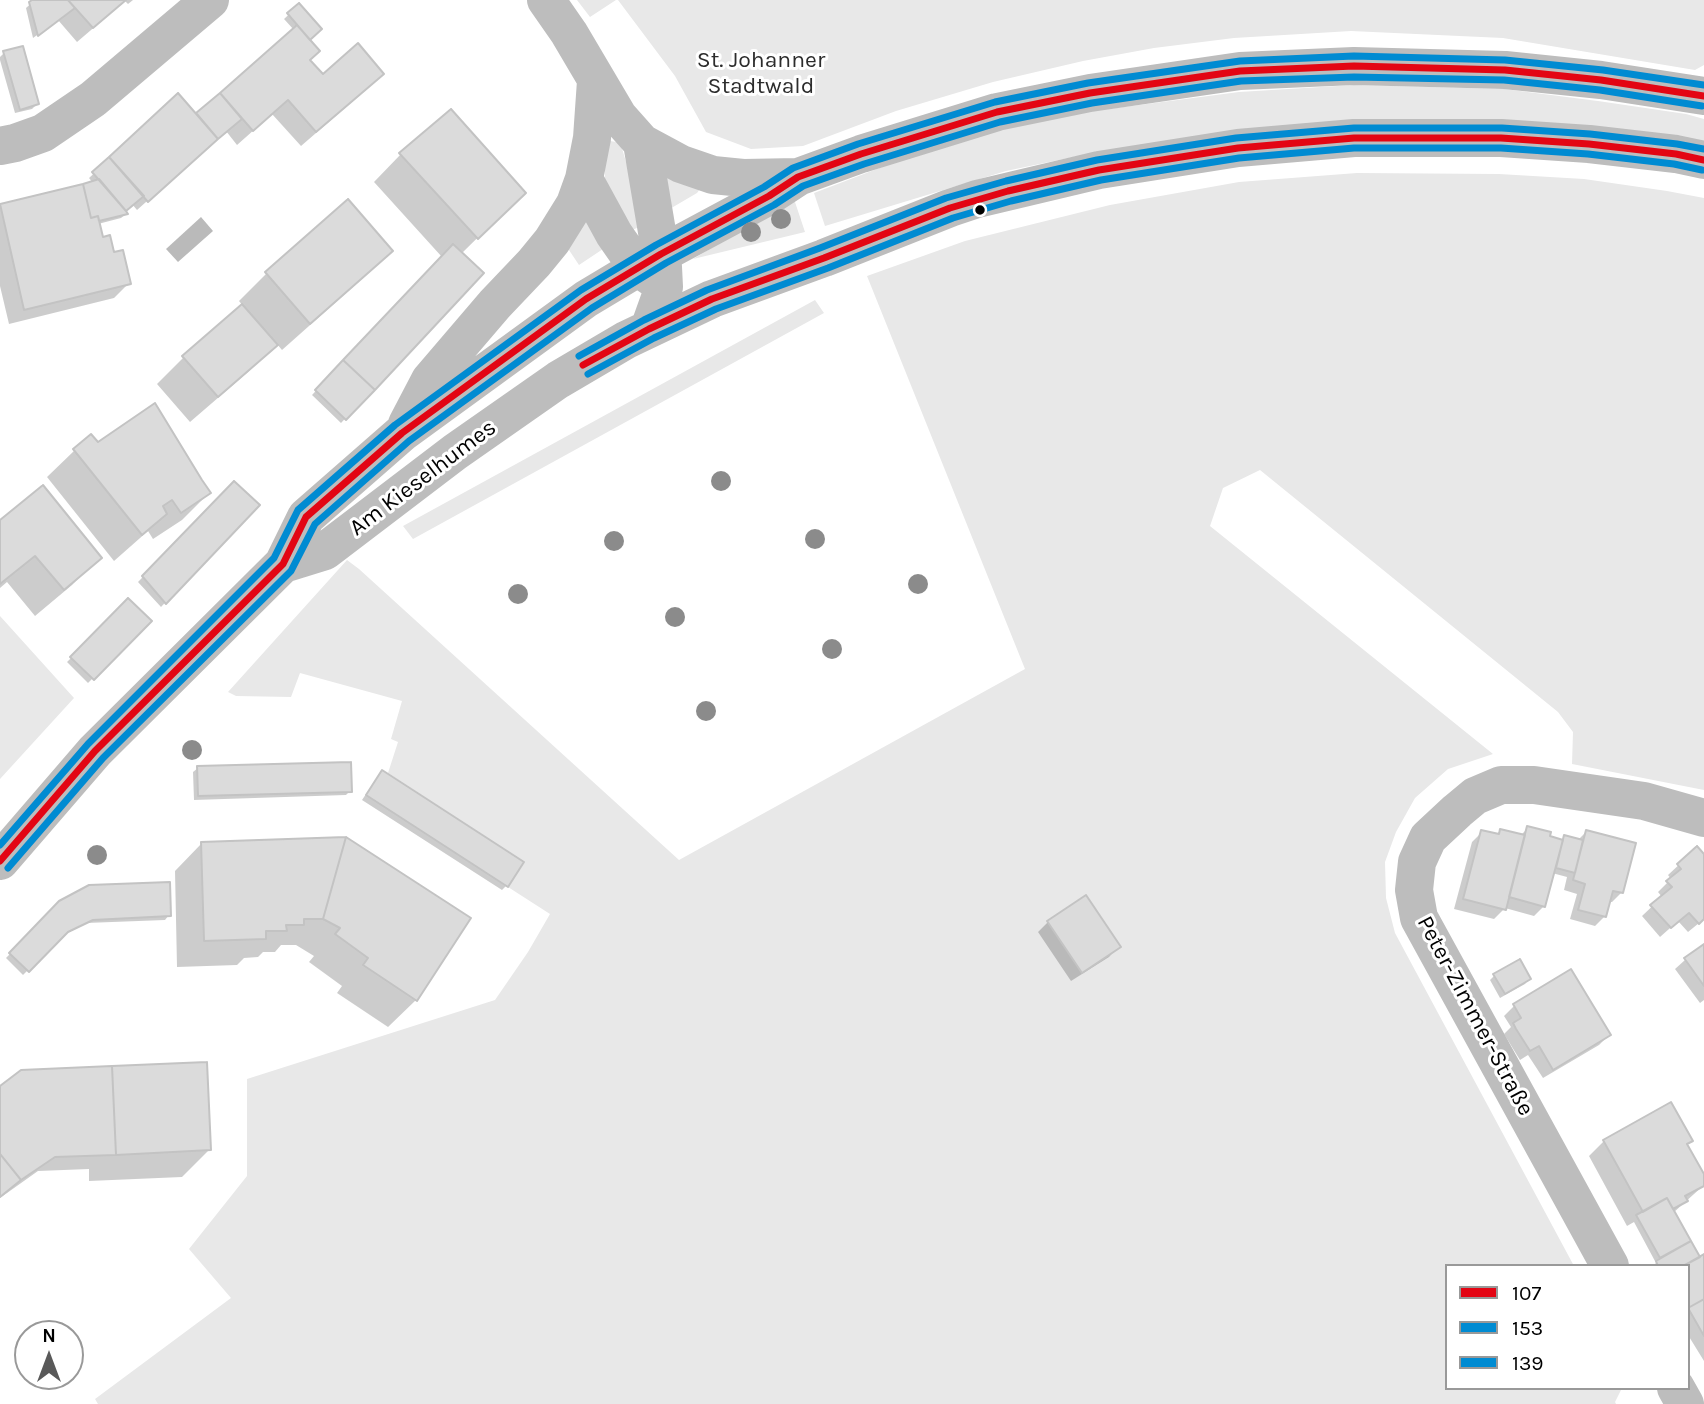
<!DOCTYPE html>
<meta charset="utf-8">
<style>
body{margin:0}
#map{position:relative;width:1704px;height:1404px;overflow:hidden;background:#fff;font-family:Karla,sans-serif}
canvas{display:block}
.legend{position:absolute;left:1445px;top:1264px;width:245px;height:126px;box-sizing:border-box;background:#fff;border:2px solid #999;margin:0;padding:9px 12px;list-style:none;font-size:21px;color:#000}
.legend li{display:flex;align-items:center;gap:14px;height:35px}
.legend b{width:35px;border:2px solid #999}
.north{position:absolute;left:14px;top:1320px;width:70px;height:70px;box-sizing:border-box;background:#fff;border:2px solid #999;border-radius:50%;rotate:0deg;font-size:19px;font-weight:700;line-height:28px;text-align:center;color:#000}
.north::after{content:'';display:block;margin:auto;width:24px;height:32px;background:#595959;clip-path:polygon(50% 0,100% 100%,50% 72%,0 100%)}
</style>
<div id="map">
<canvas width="1704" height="1404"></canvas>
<ul class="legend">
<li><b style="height:9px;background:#e30513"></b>107</li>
<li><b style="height:9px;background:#008bd2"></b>153</li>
<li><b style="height:9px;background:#008bd2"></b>139</li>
</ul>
<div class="north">N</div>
</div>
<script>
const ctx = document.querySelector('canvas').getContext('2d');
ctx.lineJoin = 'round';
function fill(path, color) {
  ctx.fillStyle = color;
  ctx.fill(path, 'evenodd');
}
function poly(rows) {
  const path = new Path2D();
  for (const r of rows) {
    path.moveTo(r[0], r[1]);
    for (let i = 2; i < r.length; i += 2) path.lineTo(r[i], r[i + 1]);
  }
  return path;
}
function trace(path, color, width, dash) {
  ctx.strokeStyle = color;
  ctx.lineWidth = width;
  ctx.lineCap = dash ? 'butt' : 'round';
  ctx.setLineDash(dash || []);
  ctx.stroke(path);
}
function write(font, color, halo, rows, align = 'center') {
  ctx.font = font + ' Karla,sans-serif';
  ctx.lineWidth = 6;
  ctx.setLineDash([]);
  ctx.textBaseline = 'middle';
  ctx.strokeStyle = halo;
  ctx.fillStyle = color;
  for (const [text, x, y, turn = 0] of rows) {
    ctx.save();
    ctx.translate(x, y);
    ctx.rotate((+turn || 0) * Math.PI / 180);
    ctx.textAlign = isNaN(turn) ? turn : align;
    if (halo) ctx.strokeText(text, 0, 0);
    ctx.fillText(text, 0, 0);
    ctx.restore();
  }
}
fill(poly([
 [577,0,616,0,590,17],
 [618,0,1704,0,1704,65,1695,70,1503,38,1351,31,1234,38,1154,48,1083,61,993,82,896,111,803,146,751,149,706,132,675,76],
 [1354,85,1504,89,1598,101,1686,114,1704,119,1704,143,1097,152,1006,171,825,226,814,193,903,159,1000,130,1093,111,1239,92],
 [610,141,616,142,621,145,636,196,639,227,628,232,605,179,605,146],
 [657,165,700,189,697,193,668,210],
 [1357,173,1499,174,1584,179,1667,191,1704,198,1704,790,1572,764,1573,732,1558,712,1260,470,1223,488,1210,526,1493,754,1448,769,1415,798,1396,832,1385,862,1386,898,1395,933,1574,1266,1447,1266,1447,1388,1622,1388,1615,1402,1616,1404,98,1404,95,1399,231,1298,189,1249,247,1176,247,1079,495,1000,528,952,550,914,508,887,524,862,388,773,398,742,391,739,402,701,300,673,291,697,236,696,228,692,347,560,359,569,679,860,1025,669,867,276,965,241,1110,205,1239,182],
 [794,199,805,232,693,259],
 [582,216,606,247,579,265,565,244],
 [815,300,824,313,413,539,403,526],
 [0,616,74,698,0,779]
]), '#e8e8e8');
fill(poly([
 [201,217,213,231,178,262,166,249]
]), '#bababa');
fill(poly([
 [35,0,133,0,128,4,125,1,77,42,58,20,33,38,26,8],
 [299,5,308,40,308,60,323,76,367,89,301,146,272,114,237,145,226,131,137,210,132,204,125,211,126,214,121,218,98,224,101,239,113,254,129,283,114,298,9,324,0,286,0,206,93,183,89,178,178,96,195,116,294,30,284,19],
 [4,53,37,104,32,109,15,113,0,60,0,57],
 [401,154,523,193,461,254,482,273,341,423,312,395,442,257,374,182],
 [347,202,391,250,363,278,282,350,277,344,248,372,190,422,157,384,184,357,243,306,239,301,266,274],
 [98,444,209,493,182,520,153,539,148,531,114,561,47,477,75,450],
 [234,483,258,505,161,607,138,582],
 [0,522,99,557,72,585,35,616,7,582,0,588],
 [129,601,150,621,88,683,67,662],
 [198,768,350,791,346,795,194,800,193,772],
 [378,776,522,863,506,886,502,890,362,800],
 [1528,828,1548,837,1560,841,1565,837,1578,840,1586,832,1622,892,1612,902,1608,902,1605,916,1595,926,1570,919,1577,894,1564,890,1567,877,1552,873,1544,906,1534,916,1505,908,1494,919,1454,909,1472,842,1482,832,1496,835,1501,831,1520,836],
 [202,843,469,918,416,1000,388,1027,337,993,342,986,309,962,314,956,296,945,281,945,275,952,263,952,258,957,244,958,237,965,177,967,175,871],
 [1697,848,1704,857,1704,919,1688,932,1678,921,1660,937,1642,916,1662,897,1658,892,1671,879,1668,875],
 [60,903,169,915,165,920,86,923,62,936,23,975,6,958],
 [1048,922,1118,947,1109,957,1071,981,1038,932],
 [1704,946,1704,1000,1700,1003,1675,969,1685,960],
 [1519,961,1529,979,1525,984,1500,998,1490,980,1494,976],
 [1571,972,1609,1035,1599,1045,1543,1078,1528,1055,1520,1060,1504,1034,1511,1027,1504,1016,1514,1006],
 [0,1089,209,1150,182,1177,89,1181,89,1169,38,1171,0,1198],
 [1671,1104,1691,1141,1686,1146,1704,1178,1704,1185,1673,1213,1699,1259,1704,1256,1704,1361,1688,1335,1688,1266,1653,1266,1656,1263,1634,1222,1627,1226,1589,1156,1604,1141]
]), '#0003');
const building = poly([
 [32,0,68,0,75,8,38,36,29,2,32,0],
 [68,0,126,0,93,28,68,0],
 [299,3,322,29,310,40,287,13,299,3],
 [297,25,320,51,310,60,323,74,358,43,384,74,316,132,288,100,253,131,220,93,297,25],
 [23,46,39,104,20,110,3,51,23,46],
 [178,93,218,139,148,202,109,157,178,93],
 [220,93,242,119,218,139,196,113,220,93],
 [451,109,526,193,478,239,399,153,451,109],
 [109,157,144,196,126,211,92,172,109,157],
 [99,179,126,211,128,214,99,221,98,216,91,218,83,184,99,179],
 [83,184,91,218,98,216,103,237,110,235,114,252,123,250,131,284,24,310,0,204,83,184],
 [348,199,393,251,310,324,265,272,348,199],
 [453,244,484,273,375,390,343,360,453,244],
 [242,304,278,345,218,397,182,356,242,304],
 [343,360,375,390,346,420,315,390,343,360],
 [155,403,202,480,211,493,181,513,172,500,163,506,167,514,142,535,73,449,91,434,98,442,155,403],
 [234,481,260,505,166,604,142,576,234,481],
 [43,485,102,558,64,590,35,556,0,584,0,520,43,485],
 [128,598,152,621,94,680,70,657,128,598],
 [351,762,352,792,198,796,197,766,351,762],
 [382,770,524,862,508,887,366,795,382,770],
 [1527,826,1551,832,1550,836,1563,840,1545,907,1509,897,1527,826],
 [1500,829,1525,835,1506,910,1463,899,1481,830,1499,834,1500,829],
 [1586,830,1636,843,1623,893,1613,891,1606,917,1578,910,1585,884,1573,880,1586,830],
 [1564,835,1583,840,1575,873,1556,868,1564,835],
 [346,837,471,918,417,1001,363,965,368,958,335,934,340,928,323,919,346,837],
 [346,837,323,919,304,919,304,925,286,925,287,931,266,931,266,939,204,941,201,842,346,837],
 [1697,846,1704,854,1704,919,1699,924,1689,913,1671,928,1650,905,1672,887,1666,881,1681,869,1677,864,1697,846],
 [170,882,171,916,93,920,68,932,29,972,9,953,59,901,89,885,170,882],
 [1086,895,1121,947,1082,973,1047,921,1086,895],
 [1704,944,1704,986,1684,958,1704,944],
 [1520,959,1531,979,1505,994,1493,974,1520,959],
 [1571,969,1611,1035,1553,1070,1539,1046,1530,1051,1516,1029,1513,1023,1521,1018,1513,1004,1571,969],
 [207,1062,211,1150,116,1155,112,1066,207,1062],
 [112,1066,116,1155,55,1157,21,1180,0,1154,0,1086,21,1070,112,1066],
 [1671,1102,1693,1141,1687,1144,1704,1174,1704,1186,1685,1196,1688,1201,1673,1209,1667,1198,1643,1212,1603,1140,1671,1102],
 [0,1154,21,1180,0,1197,0,1154],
 [1667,1198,1691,1241,1660,1258,1636,1215,1667,1198],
 [1691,1241,1700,1257,1683,1266,1658,1266,1656,1261,1691,1241],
 [1704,1254,1704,1299,1688,1308,1688,1266,1683,1266,1704,1254],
 [1704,1299,1704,1336,1688,1308,1704,1299]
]);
fill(building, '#dbdbdb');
trace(building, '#c3c3c3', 2);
trace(poly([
 [546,0,569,33,618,116,642,143,681,164,713,175,743,178,798,177],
 [642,143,663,267,664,287,649,329],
 [0,146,15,143,43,133,93,99,210,0],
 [584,179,614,234,637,267,657,281],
 [407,424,430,380,495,304,534,263,552,241,575,204,584,179,592,138,596,81],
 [283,564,325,551,455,452,558,380,626,340,712,299,824,258,950,208,977,199,1099,170,1238,148,1354,138,1501,138,1589,144,1676,154,1704,160],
 [0,861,95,751,283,564,306,517,402,433,586,299,661,254,769,196,798,177,861,154,997,112,1090,93,1240,71,1354,66,1505,70,1601,80,1704,96],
 [1610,1266,1419,918,1414,890,1417,862,1428,838,1457,811,1475,796,1501,785,1534,785,1644,801,1704,818],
 [1676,1388,1685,1404]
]), '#bdbdbd', 38);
trace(poly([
 [583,365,649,329,712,299,824,258,950,208,1008,191,1099,170,1238,148,1354,138,1501,138,1589,144,1676,154,1704,160],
 [0,861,95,751,283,564,306,517,402,433,586,299,661,254,769,196,798,177,861,154,997,112,1090,93,1240,71,1354,66,1505,70,1601,80,1704,96]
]), '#e30513', 7);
trace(poly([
 [588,374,654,338,716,309,828,268,953,218,1011,201,1101,180,1239,158,1354,148,1501,148,1588,154,1674,164,1702,170],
 [8,868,103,758,291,571,315,524,409,441,592,308,666,263,774,205,803,186,864,164,1000,122,1092,103,1241,81,1354,77,1504,80,1600,90,1702,106]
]), '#008bd2', 7);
trace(poly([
 [579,356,644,320,707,290,820,248,946,198,1006,181,1097,160,1236,138,1354,128,1502,128,1590,134,1677,144,1704,149],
 [0,845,88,744,274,558,298,510,395,425,581,290,656,245,764,187,793,168,858,144,995,102,1088,83,1240,61,1354,56,1505,60,1603,70,1704,85]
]), '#008bd2', 7);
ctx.fillStyle = '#8b8b8b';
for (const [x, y] of [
 [781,219],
 [751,232],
 [721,481],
 [815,539],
 [614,541],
 [918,584],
 [518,594],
 [675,617],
 [832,649],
 [706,711],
 [192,750],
 [97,855]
]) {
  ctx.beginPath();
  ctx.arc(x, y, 10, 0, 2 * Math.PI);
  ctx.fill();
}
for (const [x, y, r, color] of [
 [980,210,6,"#000"]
]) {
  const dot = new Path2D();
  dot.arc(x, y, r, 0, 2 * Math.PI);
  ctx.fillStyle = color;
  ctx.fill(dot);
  trace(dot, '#fff', 2.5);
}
write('23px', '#2c2c2c', '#fff', [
 ["St. Johanner",761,60],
 ["Stadtwald",761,86]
]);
write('23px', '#000', '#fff', [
 ["Am Kieselhumes",423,478,-37],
 ["Peter-Zimmer-Straße",1475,1016,62]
]);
</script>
